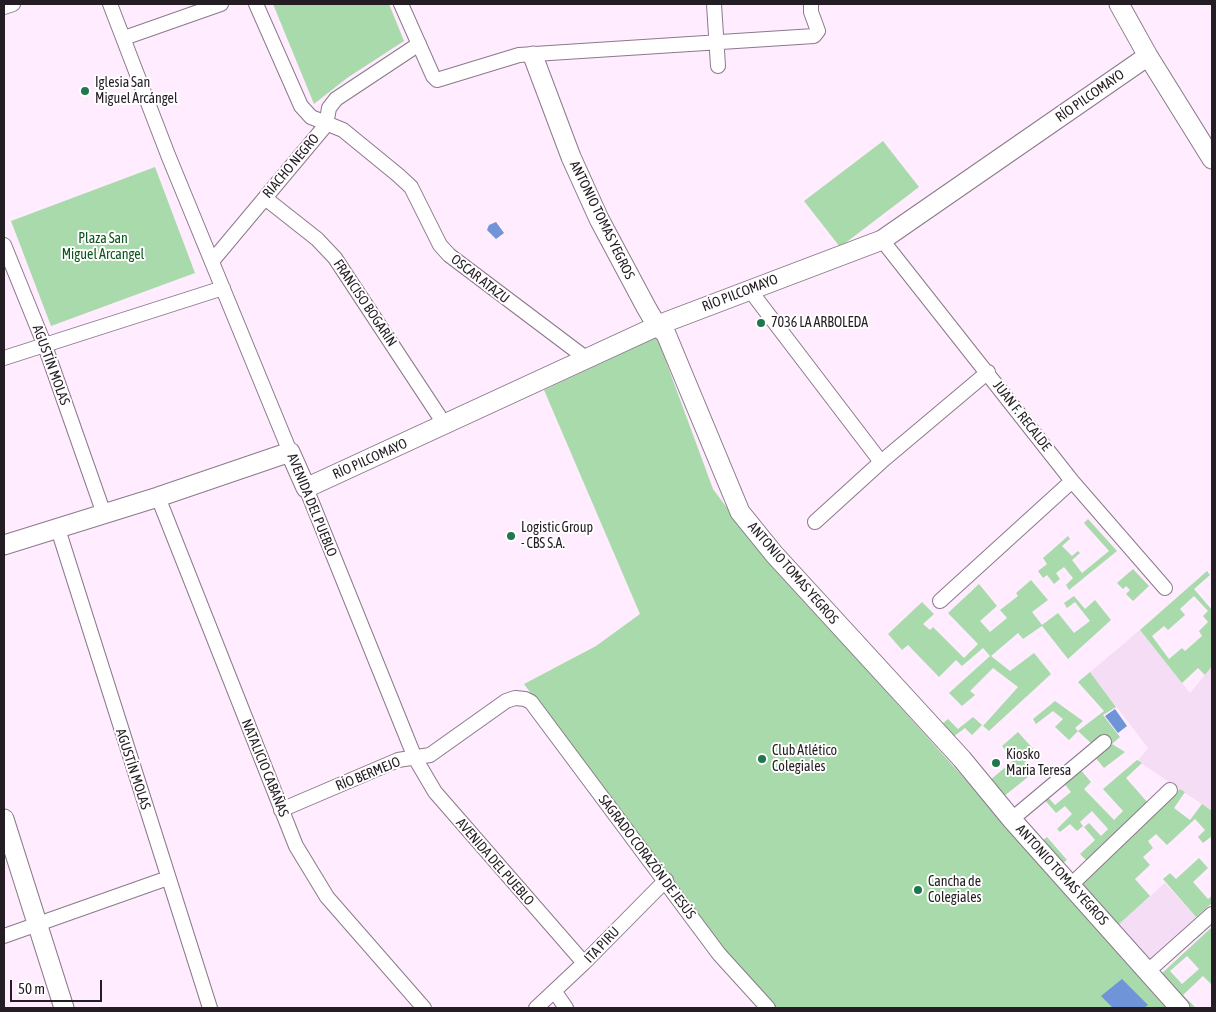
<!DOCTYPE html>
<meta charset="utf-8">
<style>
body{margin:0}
#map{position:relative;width:1216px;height:1012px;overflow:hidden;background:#ffecfe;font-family:"Asap Condensed",sans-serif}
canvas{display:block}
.frame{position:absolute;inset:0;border:5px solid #241d24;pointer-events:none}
.scale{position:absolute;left:10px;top:980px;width:92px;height:22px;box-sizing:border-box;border:2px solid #241d24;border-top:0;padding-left:6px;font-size:15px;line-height:18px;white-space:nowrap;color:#241d24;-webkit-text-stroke:4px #fff;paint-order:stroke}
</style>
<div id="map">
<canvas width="1216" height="1012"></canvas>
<div class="frame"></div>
<div class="scale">50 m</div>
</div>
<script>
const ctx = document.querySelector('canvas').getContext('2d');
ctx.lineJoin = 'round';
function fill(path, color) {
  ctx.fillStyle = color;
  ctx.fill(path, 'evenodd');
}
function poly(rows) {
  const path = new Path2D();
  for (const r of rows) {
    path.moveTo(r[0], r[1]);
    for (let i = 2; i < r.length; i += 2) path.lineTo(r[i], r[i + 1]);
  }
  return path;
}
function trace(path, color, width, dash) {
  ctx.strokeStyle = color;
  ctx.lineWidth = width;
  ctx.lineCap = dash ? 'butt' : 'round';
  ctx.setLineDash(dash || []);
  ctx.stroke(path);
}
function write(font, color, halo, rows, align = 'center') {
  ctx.font = font + ' "Asap Condensed",sans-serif';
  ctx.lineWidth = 4;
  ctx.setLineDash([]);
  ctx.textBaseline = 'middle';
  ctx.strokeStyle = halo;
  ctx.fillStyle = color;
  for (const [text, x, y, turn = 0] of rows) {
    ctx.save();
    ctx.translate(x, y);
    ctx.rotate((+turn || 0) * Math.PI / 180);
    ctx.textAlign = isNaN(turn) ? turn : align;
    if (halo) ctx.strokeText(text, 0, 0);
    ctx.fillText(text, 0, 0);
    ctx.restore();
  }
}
fill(poly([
 [1140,630,1190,693,1212,666,1212,811,1138,761,1148,748,1090,672],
 [1165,883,1196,917,1149,959,1118,925]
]), '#f6ddf6');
fill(poly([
 [273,4,389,4,404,41,347,78,314,104],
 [883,141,919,187,840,247,804,201],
 [155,167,195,273,51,326,11,221],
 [657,337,713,489,742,528,784,578,1171,1008,774,1008,715,940,524,684,596,646,640,614,544,390],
 [1088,519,1117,551,1069,590,1066,585,1073,578,1064,567,1056,573,1060,579,1054,584,1047,575,1043,578,1038,571,1047,564,1043,558,1068,536,1070,539,1062,546,1072,556,1078,551,1080,553,1072,560,1082,573,1109,551,1084,523],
 [1133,569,1149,586,1133,601,1126,594,1130,590,1126,586,1123,589,1117,583],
 [1207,571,1210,575,1194,589,1212,610,1212,666,1205,675,1198,668,1182,683,1140,630],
 [1194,596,1208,611,1203,616,1208,622,1199,631,1202,636,1185,651,1182,648,1169,659,1152,636,1164,626,1168,630,1185,615,1180,609],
 [1031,580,1048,600,1032,612,1042,625,1058,613,1074,633,1090,621,1075,602,1067,608,1064,603,1074,596,1085,609,1095,600,1111,620,1068,659,1042,626,1023,639,1018,633,991,656,1010,671,1034,653,1051,674,989,731,983,726,1018,687,993,668,970,691,975,695,962,706,949,693,990,656,983,648,962,666,956,660,939,677,908,645,902,650,888,634,922,602,934,614,923,624,930,630,933,627,964,658,978,644,948,613,979,584,997,606,980,621,990,632,1007,618,1000,610,1018,596,1016,593],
 [1090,672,1116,707,1103,715,1120,737,1112,744,1125,752,1104,768,1094,756,1094,746,1078,731,1069,740,1055,727,1063,719,1053,711,1036,724,1033,719,1055,701,1083,721,1075,728,1078,731,1104,711,1078,682],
 [973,717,982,725,972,735,965,728,953,737,942,724,948,719,958,729],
 [1018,732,1036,752,1024,763,1033,773,1003,797,989,781,1014,760,1002,746],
 [1137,760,1142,763,1126,778,1148,803,1087,861,1080,854,1095,840,1084,827,1089,823,1101,836,1108,829,1092,811,1080,822,1083,826,1077,831,1070,824,1060,832,1057,829,1072,814,1065,806,1056,813,1043,798,1046,795,1055,805,1071,792,1063,782,1079,768,1091,782,1084,789,1114,820,1123,811,1103,789],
 [1180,789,1185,792,1174,808,1190,820,1202,804,1212,811,1212,836,1203,843,1198,837,1205,830,1195,819,1167,845,1156,834,1148,841,1153,848,1143,857,1150,865,1135,879,1150,896,1118,925,1080,882],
 [1047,837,1067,860,1062,864,1042,841],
 [1199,858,1208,868,1193,882,1208,899,1212,896,1212,903,1196,917,1163,879,1170,873,1176,879],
 [1212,927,1212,985,1203,976,1183,995,1196,1008,1190,1008,1159,976],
 [1187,956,1199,969,1182,984,1170,971]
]), '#a9daab');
fill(poly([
 [496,222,504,233,496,239,487,230,489,225],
 [1115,709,1127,726,1118,733,1105,716],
 [1122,979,1148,1005,1144,1008,1113,1008,1101,996]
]), '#6f94d7');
const street = poly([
 [110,4,168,155,290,452],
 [256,4,301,106,311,117,343,130,398,175,411,187,440,245,449,255,587,359],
 [401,4,433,76,437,80,519,55,814,36,818,31,811,12,811,4],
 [714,4,718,66],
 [4,7,13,4],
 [124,38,221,4],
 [265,198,317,239,335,258,445,425],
 [882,240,1072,481,1165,588],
 [4,245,45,346,104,514],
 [213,260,326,125,329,108,336,99,419,44],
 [749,289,881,462],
 [4,358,223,288],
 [306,488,415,758,435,792,584,963],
 [158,497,296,846,327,897,424,1008],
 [815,522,881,462,988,372],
 [58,529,210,1008],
 [940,601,1072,481],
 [281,810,398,760,430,755,506,701,515,698,525,699,531,702,719,954,768,1008],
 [1012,819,1104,742],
 [1072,884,1170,790],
 [4,936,168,878],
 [1147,972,1212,914],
 [555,992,566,1008],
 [536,1008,584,963,666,880]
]);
const secondary = poly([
 [1119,4,1148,56,1212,159],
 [533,56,571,157,599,219,646,307,657,326,666,334,740,512,774,554,962,759,1013,821,1180,1008],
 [4,545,158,497,290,452,306,488,666,322,882,240,1148,56],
 [4,819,64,1008]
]);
trace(street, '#8a7a8a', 16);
trace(secondary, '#8a7a8a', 21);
trace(street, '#fff', 14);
trace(secondary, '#fff', 19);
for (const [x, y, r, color] of [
 [85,91,5,"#1f784d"],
 [761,323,5,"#1f784d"],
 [511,536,5,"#1f784d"],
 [762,759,5,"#1f784d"],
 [996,763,5,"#1f784d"],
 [918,890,5,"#1f784d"]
]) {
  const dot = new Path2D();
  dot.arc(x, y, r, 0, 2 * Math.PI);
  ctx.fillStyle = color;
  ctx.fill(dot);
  trace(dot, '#fff', 2);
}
write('14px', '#241d24', '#fff', [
 ["Iglesia San",95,83],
 ["Miguel Arcángel",95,99],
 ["7036 LA ARBOLEDA",771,323],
 ["Logistic Group",521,528],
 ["- CBS S.A.",521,544],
 ["Club Atlético",772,751],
 ["Colegiales",772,767],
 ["Kiosko",1006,755],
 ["Maria Teresa",1006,771],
 ["Cancha de",928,882],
 ["Colegiales",928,898]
], 'left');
write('14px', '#241d24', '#fff', [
 ["RÍO PILCOMAYO",1090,96,-35],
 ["RIACHO NEGRO",291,166,-50],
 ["ANTONIO TOMAS YEGROS",602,220,64],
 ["OSCAR ATAZU",480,279,38],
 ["RÍO PILCOMAYO",740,293,-21],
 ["FRANCISO BOGARÍN",365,303,56],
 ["AGUSTÍN MOLAS",51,365,70],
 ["JUAN F. RECALDE",1022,416,52],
 ["RÍO PILCOMAYO",370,459,-24],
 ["AVENIDA DEL PUEBLO",312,505,68],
 ["ANTONIO TOMAS YEGROS",793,573,49],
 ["NATALICIO CABAÑAS",265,768,68],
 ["AGUSTÍN MOLAS",133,769,72],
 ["RÍO BERMEJO",368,774,-22],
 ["SAGRADO CORAZÓN DE JESÚS",647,857,53],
 ["AVENIDA DEL PUEBLO",495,862,49],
 ["ANTONIO TOMAS YEGROS",1062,875,48],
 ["ITA PIRU",602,945,-46]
]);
write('14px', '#0d541c', '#fff', [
 ["Plaza San",103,239],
 ["Miguel Arcangel",103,255]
]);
</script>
